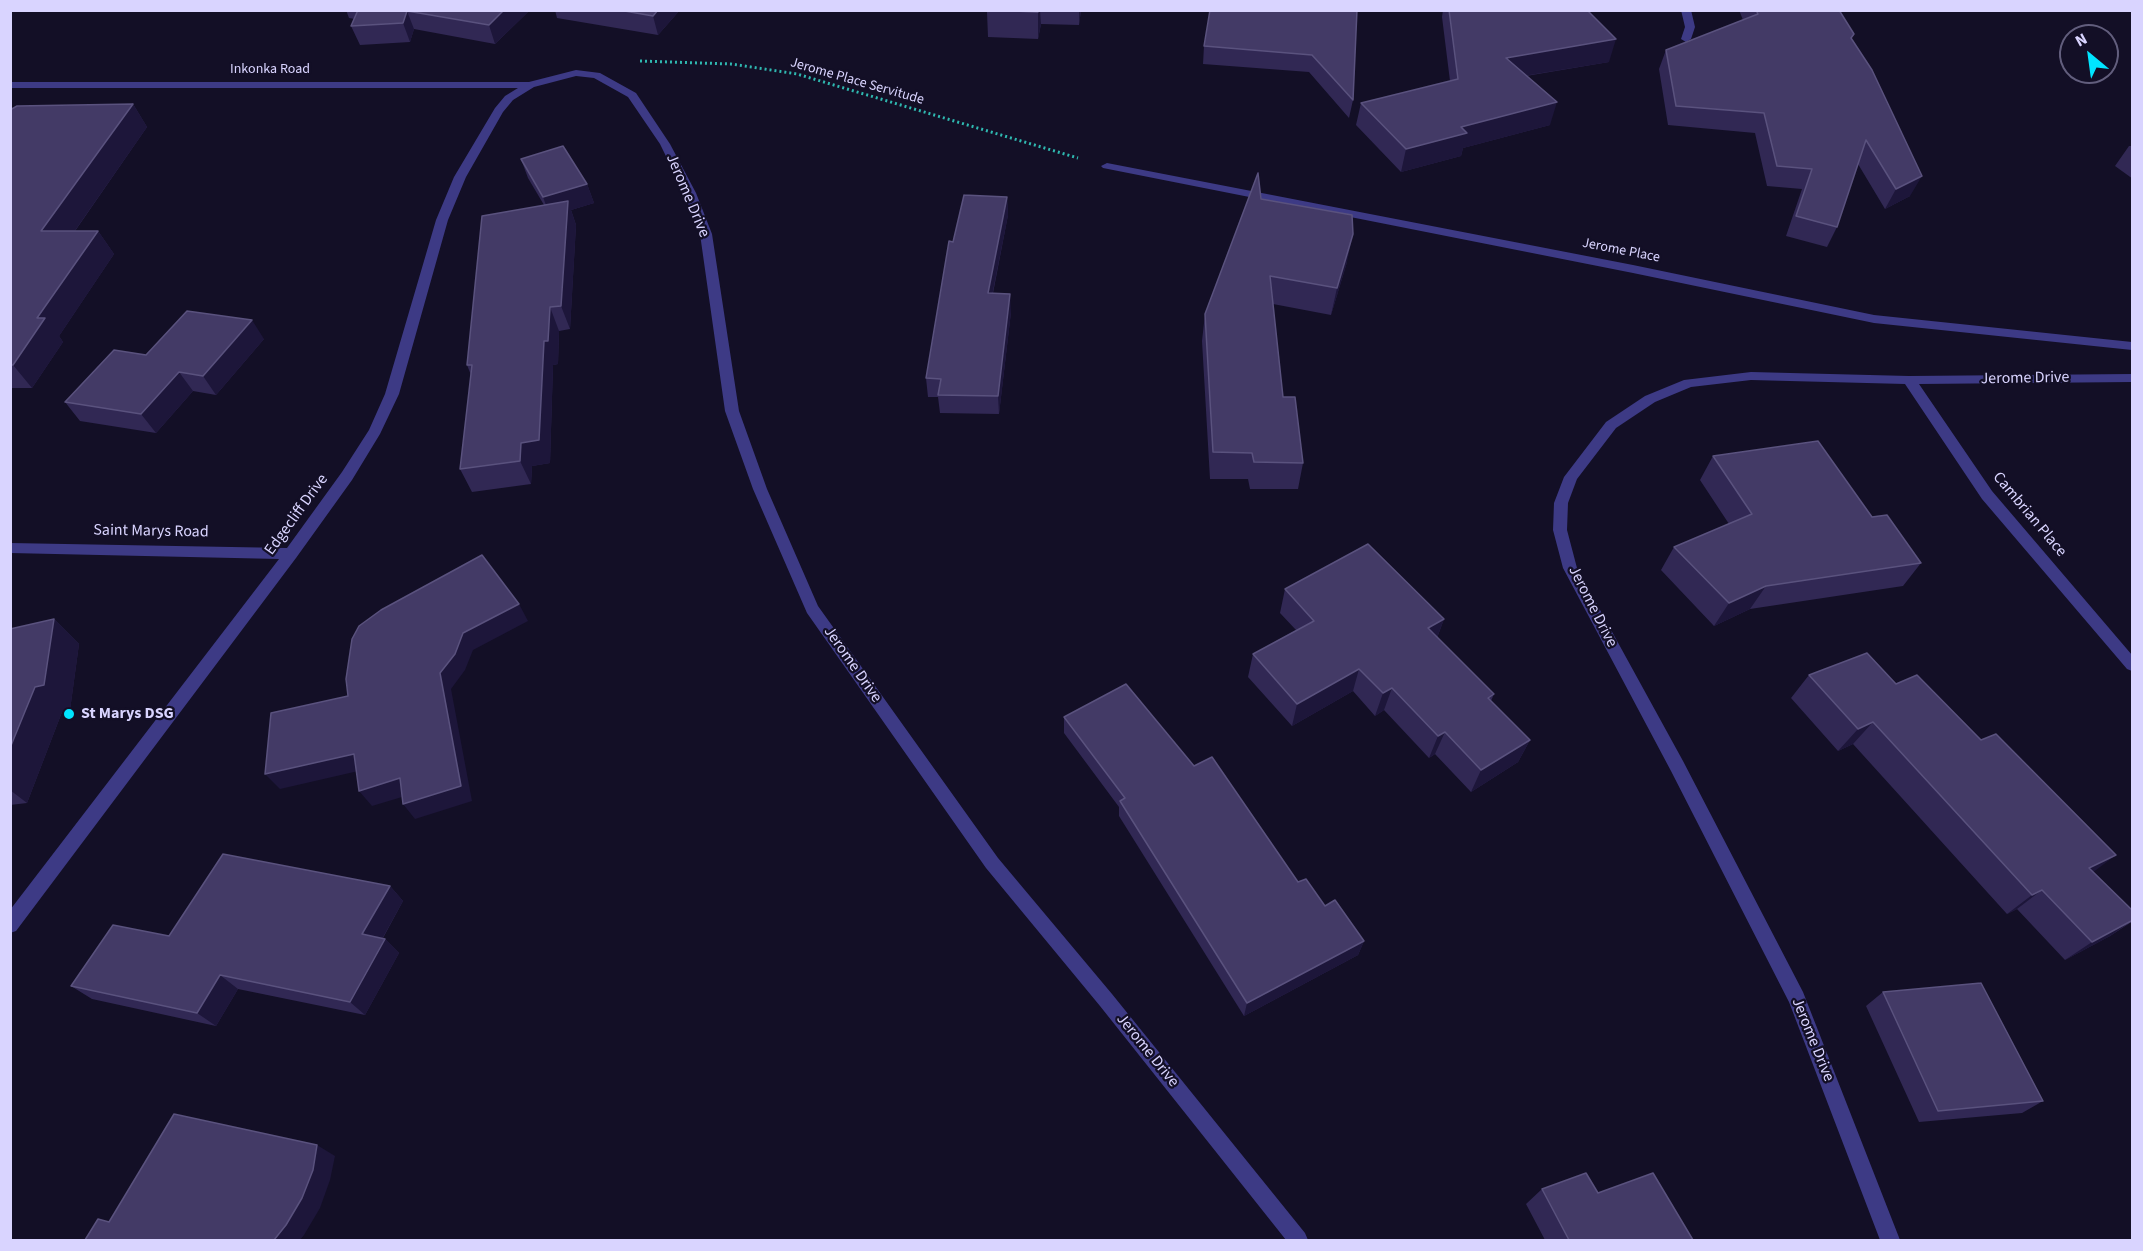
<!DOCTYPE html>
<style>
body{margin:0}
#map{position:relative;width:2143px;height:1251px;overflow:hidden;background:#130f26;font-family:"Source Sans 3",sans-serif}
canvas{display:block}
.frame{position:absolute;inset:0;border:12px solid #d9d4ff;pointer-events:none}
.north{position:absolute;left:2059px;top:24px;width:60px;height:60px;box-sizing:border-box;background:#130f26;border:2px solid #625e7d;border-radius:50%;rotate:331deg;font-size:16px;font-weight:700;line-height:24px;text-align:center;color:#d9d4ff}
.north::after{content:'';display:block;margin:auto;width:21px;height:27px;background:#00e5ff;clip-path:polygon(50% 0,100% 100%,50% 72%,0 100%)}
</style>
<div id="map">
<canvas width="2143" height="1251"></canvas>
<div class="frame"></div>
<div class="north">N</div>
</div>
<script>
const ctx = document.querySelector('canvas').getContext('2d');
ctx.lineJoin = 'round';
function poly(rows) {
  const path = new Path2D();
  for (const r of rows) {
    path.moveTo(r[0], r[1]);
    for (let i = 2; i < r.length; i += 2) path.lineTo(r[i], r[i + 1]);
  }
  return path;
}
function trace(path, color, width, dash) {
  ctx.strokeStyle = color;
  ctx.lineWidth = width;
  ctx.lineCap = dash ? 'butt' : 'round';
  ctx.setLineDash(dash || []);
  ctx.stroke(path);
}
function fill(path, color) {
  ctx.fillStyle = color;
  ctx.fill(path, 'evenodd');
}
function write(font, color, halo, rows, align = 'center') {
  ctx.font = font + ' "Source Sans 3",sans-serif';
  ctx.lineWidth = 4.5;
  ctx.setLineDash([]);
  ctx.textBaseline = 'middle';
  ctx.strokeStyle = halo;
  ctx.fillStyle = color;
  for (const [text, x, y, turn = 0] of rows) {
    ctx.save();
    ctx.translate(x, y);
    ctx.rotate((+turn || 0) * Math.PI / 180);
    ctx.textAlign = isNaN(turn) ? turn : align;
    if (halo) ctx.strokeText(text, 0, 0);
    ctx.fillText(text, 0, 0);
    ctx.restore();
  }
}
trace(poly([
 [640,61,731,64,797,74,1078,158]
]), '#2fb8b0', 3, [2, 3]);
fill(poly([
 [1681,10,1691,10,1695,27,1691,39,1686,42,1681,39,1685,27,1681,10],
 [576,70,600,73,636,93,670,144,696,193,712,234,739,411,767,489,818,606,998,858,1112,994,1305,1233,1308,1240,1286,1240,1100,1006,986,868,807,613,753,489,725,411,700,234,684,193,660,144,628,97,594,78,576,76,534,87,513,100,503,112,466,177,448,220,399,394,380,434,352,480,296,558,16,931,10,933,10,910,279,559,10,553,10,543,287,548,342,472,369,430,385,394,436,220,454,177,495,108,505,96,518,88,10,88,10,82,529,82,576,70],
 [1107,163,1633,265,1874,315,2132,342,2132,350,1874,323,1633,273,1103,168,1101,166,1107,163],
 [1751,372,1909,376,2132,374,2132,382,1919,384,1992,491,2132,655,2132,671,2127,669,1982,499,1905,384,1751,380,1691,387,1655,402,1616,428,1577,479,1568,503,1567,530,1577,568,1683,761,1803,992,1900,1240,1880,1240,1789,1002,1671,771,1563,568,1553,530,1554,503,1564,477,1606,422,1645,396,1684,380,1751,372]
]), '#3d3a85');
fill(poly([
 [346,10,530,10,495,44,414,29,410,42,360,45,351,26,355,19,349,18],
 [555,10,680,10,658,35,557,18],
 [956,10,1081,10,1079,25,1041,24,1038,39,988,37,987,12,956,11],
 [1357,10,1353,100,1349,118,1309,72,1203,64,1204,46],
 [1443,10,1587,10,1609,62,1526,76,1550,125,1463,148,1461,156,1401,172,1356,125,1361,103,1450,81,1442,17],
 [1739,10,1839,10,1852,39,1910,196,1885,209,1858,164,1837,227,1827,247,1786,236,1802,189,1767,186,1755,133,1668,125,1659,69,1666,50,1743,20],
 [133,104,147,127,75,231,98,231,114,254,59,336,63,342,32,388,10,388,10,110],
 [2129,146,2133,146,2133,179,2115,166],
 [521,159,587,184,594,203,571,210,576,225,570,329,559,331,558,364,553,365,550,463,532,466,531,484,472,492,460,469,471,375,467,365,544,205,528,178],
 [1007,197,1008,215,993,293,1011,312,999,414,940,413,938,397,928,397,926,378,953,242],
 [1261,199,1347,262,1331,315,1273,304,1283,397,1303,463,1298,489,1250,489,1248,479,1210,479,1202,341,1205,314],
 [264,339,216,395,193,391,156,433,80,421,65,402,146,355],
 [1713,456,1872,517,1921,563,1903,586,1750,609,1714,626,1661,570,1674,547,1729,524,1700,480],
 [1285,589,1444,619,1437,638,1494,694,1491,701,1530,740,1518,762,1471,792,1435,754,1429,758,1384,710,1375,716,1353,691,1292,726,1248,677,1253,654,1296,630,1280,613],
 [54,619,79,644,70,710,62,712,27,803,10,805,10,629],
 [1809,675,1896,684,2093,872,2133,911,2133,921,2110,936,2065,960,2017,909,2007,914,1853,744,1838,751,1791,698],
 [1064,717,1194,766,1298,882,1364,941,1358,955,1244,1016,1119,816,1119,807,1064,733],
 [390,886,403,901,383,938,385,939,399,953,365,1015,238,989,216,1026,92,999,71,986,169,936],
 [1883,992,2043,1101,2022,1113,1919,1122,1866,1006],
 [1542,1189,1598,1193,1693,1240,1545,1240,1526,1204]
]), '#312854');
fill(poly([
 [504,10,530,10,495,44,489,25],
 [658,10,680,10,658,35,653,16],
 [1038,10,1040,10,1041,24,1038,39],
 [1079,10,1081,10,1079,25],
 [407,11,414,29,410,42,403,23],
 [1616,39,1609,62,1499,80,1506,58],
 [1557,102,1550,125,1463,148,1461,156,1401,172,1406,149,1461,127],
 [133,104,147,127,58,255,41,231],
 [1922,176,1910,196,1885,209,1896,189],
 [587,184,594,203,571,210,576,225,570,329,561,306,550,216,543,197],
 [1007,197,1008,215,989,311,988,293],
 [98,231,114,254,59,336,63,342,32,388,13,365,37,318],
 [1353,234,1347,262,1331,315,1337,288],
 [1010,294,1011,312,999,414,998,396],
 [550,307,559,331,558,364,553,365,550,463,532,466,531,484,520,461,521,443,544,341],
 [252,320,264,339,216,395,203,376],
 [179,372,193,391,156,433,141,414],
 [1766,586,1750,609,1714,626,1729,603],
 [519,604,528,621,473,650,465,670,451,689,472,801,415,819,403,804,440,673,463,633],
 [54,619,79,644,70,710,62,712,27,803,10,790,10,748],
 [1444,619,1435,643,1428,628],
 [1359,669,1353,691,1292,726,1297,704],
 [1392,688,1384,710,1375,716,1383,693],
 [1873,722,1853,744,1838,751,1858,729],
 [1445,732,1435,754,1429,758,1438,736],
 [1530,740,1518,762,1471,792,1481,770],
 [354,754,367,769,280,789,265,774],
 [400,778,412,794,372,806,359,791],
 [2116,855,2088,876,2089,868],
 [390,886,403,901,377,948,362,934],
 [2042,890,2017,909,2007,914,2032,895],
 [2133,920,2110,936,2065,960,2092,942],
 [385,939,399,953,365,1015,350,1002],
 [1364,941,1358,955,1244,1016,1247,1003],
 [220,975,238,989,216,1026,197,1013],
 [317,1145,335,1156,330,1180,320,1208,304,1235,300,1240,274,1240]
]), '#1d163a');
const building = poly([
 [358,10,504,10,489,25,407,11,403,23,351,26,358,10],
 [619,10,658,10,653,16,619,10],
 [989,10,1038,10,1038,12,989,10],
 [1210,10,1357,10,1353,100,1312,55,1204,46,1210,10],
 [1449,10,1587,10,1616,39,1506,58,1557,102,1461,127,1467,133,1406,149,1361,103,1458,79,1449,10],
 [1756,10,1839,10,1854,34,1851,38,1872,70,1922,176,1896,189,1866,140,1837,227,1796,216,1812,169,1777,166,1764,113,1676,106,1666,50,1758,14,1756,10],
 [133,104,41,231,98,231,37,318,45,318,13,365,10,365,10,110,17,106,133,104],
 [563,146,587,184,543,197,521,159,563,146],
 [1258,173,1261,199,1352,215,1353,234,1337,288,1270,276,1283,397,1295,397,1303,463,1254,462,1252,453,1213,452,1205,314,1258,173],
 [964,195,1007,197,988,293,1010,294,998,396,938,395,941,379,926,378,949,241,953,242,964,195],
 [568,201,561,306,550,307,548,341,544,341,539,440,521,443,520,461,460,469,472,365,467,365,482,216,568,201],
 [187,311,252,320,203,376,179,372,141,414,65,402,114,350,146,355,187,311],
 [1818,441,1872,517,1887,515,1921,563,1766,586,1729,603,1674,547,1752,514,1713,456,1818,441],
 [1368,544,1444,619,1428,628,1494,694,1488,698,1530,740,1481,770,1445,732,1438,736,1392,688,1383,693,1359,669,1297,704,1253,654,1314,621,1285,589,1368,544],
 [482,555,519,604,463,633,455,654,440,673,461,786,403,804,400,778,359,791,354,754,265,774,271,713,348,696,346,679,352,639,359,626,381,610,482,555],
 [54,619,44,685,35,687,10,748,10,629,54,619],
 [1867,653,1896,684,1917,675,1981,740,1996,734,2116,855,2089,868,2133,911,2133,920,2092,942,2042,890,2032,895,1873,722,1858,729,1809,675,1867,653],
 [1126,684,1194,766,1212,757,1298,882,1306,879,1325,906,1335,900,1364,941,1247,1003,1120,801,1125,798,1064,717,1126,684],
 [223,854,390,886,362,934,385,939,350,1002,220,975,197,1013,71,986,113,925,169,936,223,854],
 [1981,983,2043,1101,1938,1111,1883,992,1981,983],
 [174,1114,317,1145,313,1170,302,1198,286,1225,274,1240,85,1240,98,1219,109,1222,174,1114],
 [1586,1173,1598,1193,1653,1173,1693,1240,1569,1240,1542,1189,1586,1173]
]);
fill(building, '#433a66');
trace(building, '#5a527e', 1.5);
for (const [x, y, r, color] of [
 [69,714,6,"#00e5ff"]
]) {
  const dot = new Path2D();
  dot.arc(x, y, r, 0, 2 * Math.PI);
  ctx.fillStyle = color;
  ctx.fill(dot);
  trace(dot, '#130f26', 2);
}
write('14px', '#d9d4ff', '#130f26', [
 ["Inkonka Road",270,70],
 ["Jerome Place Servitude",857,82,16],
 ["Jerome Place",1621,251,11]
]);
write('16px', '#d9d4ff', '#130f26', [
 ["Jerome Drive",687,196,67],
 ["Jerome Drive",2025,379,-1],
 ["Edgecliff Drive",297,515,-54],
 ["Cambrian Place",2029,515,50],
 ["Saint Marys Road",151,532,1],
 ["Jerome Drive",1592,607,63],
 ["Jerome Drive",852,665,55],
 ["Jerome Drive",1812,1040,68],
 ["Jerome Drive",1147,1051,51]
]);
write('bold 16px', '#d9d4ff', '#130f26', [
 ["St Marys DSG",81,714]
], 'left');
</script>
